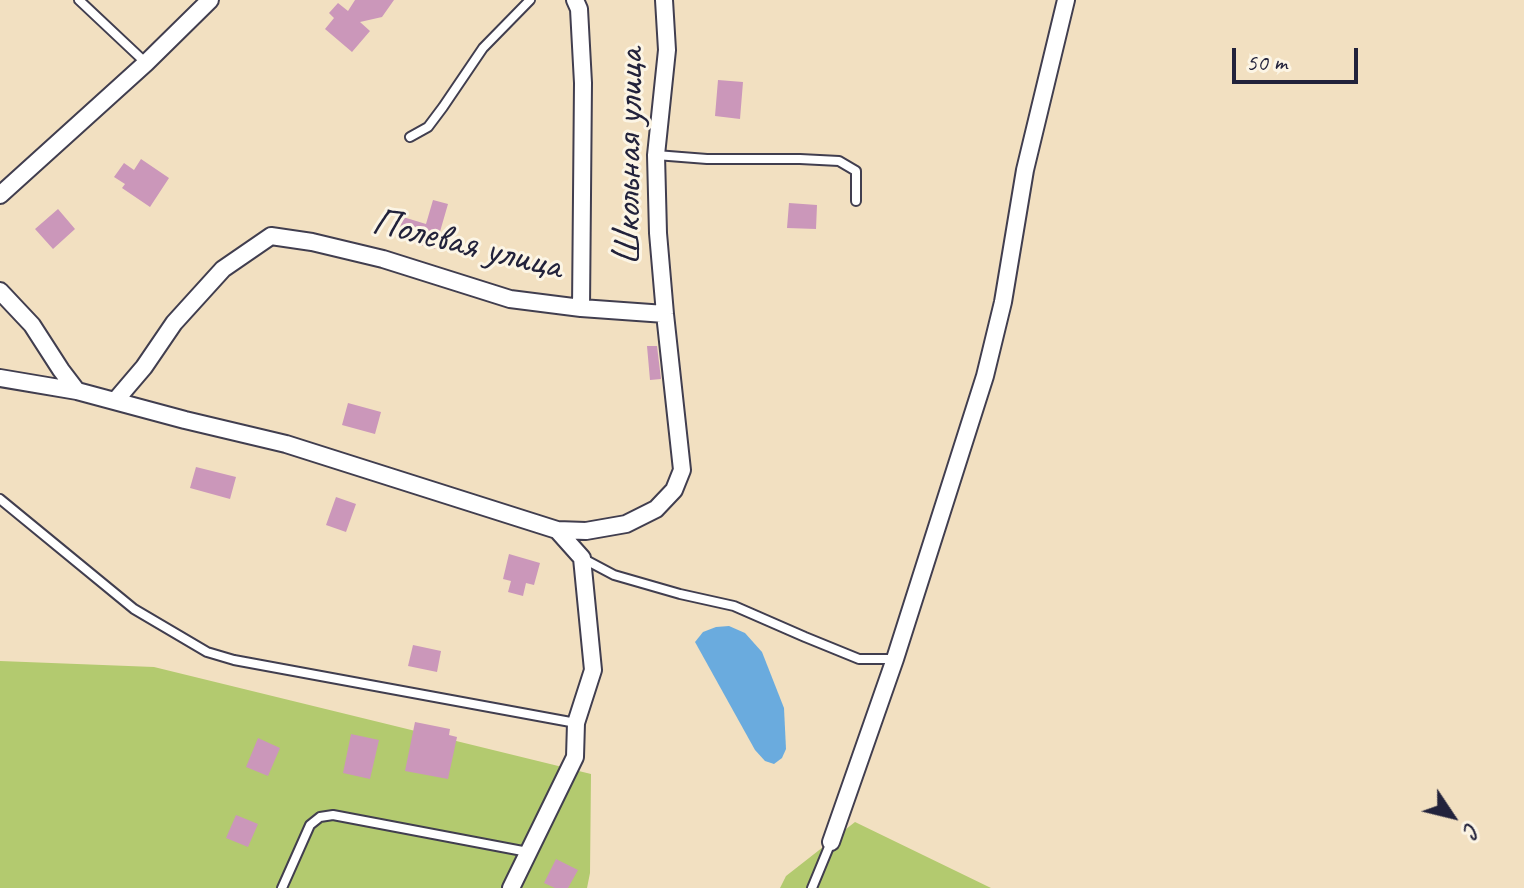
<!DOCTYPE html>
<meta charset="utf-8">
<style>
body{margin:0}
#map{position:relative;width:1524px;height:888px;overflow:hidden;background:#f2e0c1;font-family:Caveat,sans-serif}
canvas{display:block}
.north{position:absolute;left:1412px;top:776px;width:80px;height:80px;-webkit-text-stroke:6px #fcf5e5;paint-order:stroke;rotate:125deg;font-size:22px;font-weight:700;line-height:32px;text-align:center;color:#22223b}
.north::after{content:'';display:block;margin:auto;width:28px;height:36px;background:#22223b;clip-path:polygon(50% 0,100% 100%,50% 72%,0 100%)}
.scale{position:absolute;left:1232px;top:48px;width:126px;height:36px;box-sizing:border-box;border:4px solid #22223b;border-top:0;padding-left:10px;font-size:24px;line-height:28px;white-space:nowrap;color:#22223b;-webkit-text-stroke:6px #fcf5e5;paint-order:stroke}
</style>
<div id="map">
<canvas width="1524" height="888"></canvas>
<div class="north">С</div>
<div class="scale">50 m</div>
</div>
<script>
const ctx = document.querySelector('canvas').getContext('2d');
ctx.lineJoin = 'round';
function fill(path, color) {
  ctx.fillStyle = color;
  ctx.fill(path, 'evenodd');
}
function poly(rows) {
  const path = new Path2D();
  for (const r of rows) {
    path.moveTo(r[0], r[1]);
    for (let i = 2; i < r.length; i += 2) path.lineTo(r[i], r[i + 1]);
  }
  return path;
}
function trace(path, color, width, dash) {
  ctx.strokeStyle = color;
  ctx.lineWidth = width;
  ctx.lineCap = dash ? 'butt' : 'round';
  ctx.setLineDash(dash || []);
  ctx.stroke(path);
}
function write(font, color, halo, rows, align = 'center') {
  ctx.font = font + ' Caveat,sans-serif';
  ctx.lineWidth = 6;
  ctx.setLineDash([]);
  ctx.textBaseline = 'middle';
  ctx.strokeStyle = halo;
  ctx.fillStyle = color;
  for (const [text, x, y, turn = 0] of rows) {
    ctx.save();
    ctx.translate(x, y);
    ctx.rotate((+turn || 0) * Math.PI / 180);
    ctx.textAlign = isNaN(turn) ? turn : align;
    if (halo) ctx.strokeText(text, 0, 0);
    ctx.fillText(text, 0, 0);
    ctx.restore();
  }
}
fill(poly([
 [0,661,154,667,591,774,590,873,587,888,0,888],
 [855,822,991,888,780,888,786,876]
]), '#b3ca6f');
fill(poly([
 [729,626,745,633,762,652,784,708,786,749,782,758,774,764,765,761,755,750,695,642,703,632,716,627]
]), '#6aabde');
fill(poly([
 [355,0,394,0,382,17,360,22,370,31,352,52,325,29,334,18,329,13,338,3,348,11],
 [718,80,743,82,740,119,715,116],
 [141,159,169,178,150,207,122,188,125,184,114,177,124,163,134,170],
 [433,200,448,204,435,249,397,238,403,217,426,224],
 [789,203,817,205,816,229,787,228],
 [58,209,75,229,53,249,35,229],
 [647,346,657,346,661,379,650,380],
 [348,403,381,412,375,434,342,425],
 [196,467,236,477,230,499,190,488],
 [336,497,356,504,346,532,326,525],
 [509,554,540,563,534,585,526,583,523,596,508,592,511,581,503,579],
 [413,645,441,651,437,672,408,666],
 [415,722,450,729,449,735,457,737,448,779,405,771],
 [351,734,379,740,370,779,343,773],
 [258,738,280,748,268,776,246,767],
 [236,815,258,824,248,847,226,838],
 [556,859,578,870,568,888,555,888,544,883]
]), '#cb97ba');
const lane = poly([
 [79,0,146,63],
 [410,137,428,127,443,107,483,48,530,0],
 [656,155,707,159,800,159,839,161,856,171,856,201],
 [0,499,134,609,207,652,234,660,576,723],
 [582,558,614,575,680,594,734,606,805,637,859,659,894,659],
 [282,888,310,825,320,817,333,815,528,852],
 [812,888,831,842]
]);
const street = poly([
 [575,0,579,9,583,83,581,308],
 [0,195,146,63,210,0],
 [0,291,32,325,61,370,77,391,185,420,286,444,557,530,586,531,626,524,656,509,674,490,682,470,665,314,658,233,656,155,667,50,664,0],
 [0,378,77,391],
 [115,401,144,367,174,323,223,269,271,236,312,242,383,259,510,299,581,308,665,314],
 [831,842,895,659,985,376,1003,302,1025,170,1066,0],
 [511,888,575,757,576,723,593,670,582,558,557,530]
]);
trace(lane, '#413e4f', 12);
trace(street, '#413e4f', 20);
trace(lane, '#fff', 8);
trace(street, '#fff', 16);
write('40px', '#22223b', '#fcf5e5', [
 ["Школьная улица",630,157,-89],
 ["Полевая улица",467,245,14]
]);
</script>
